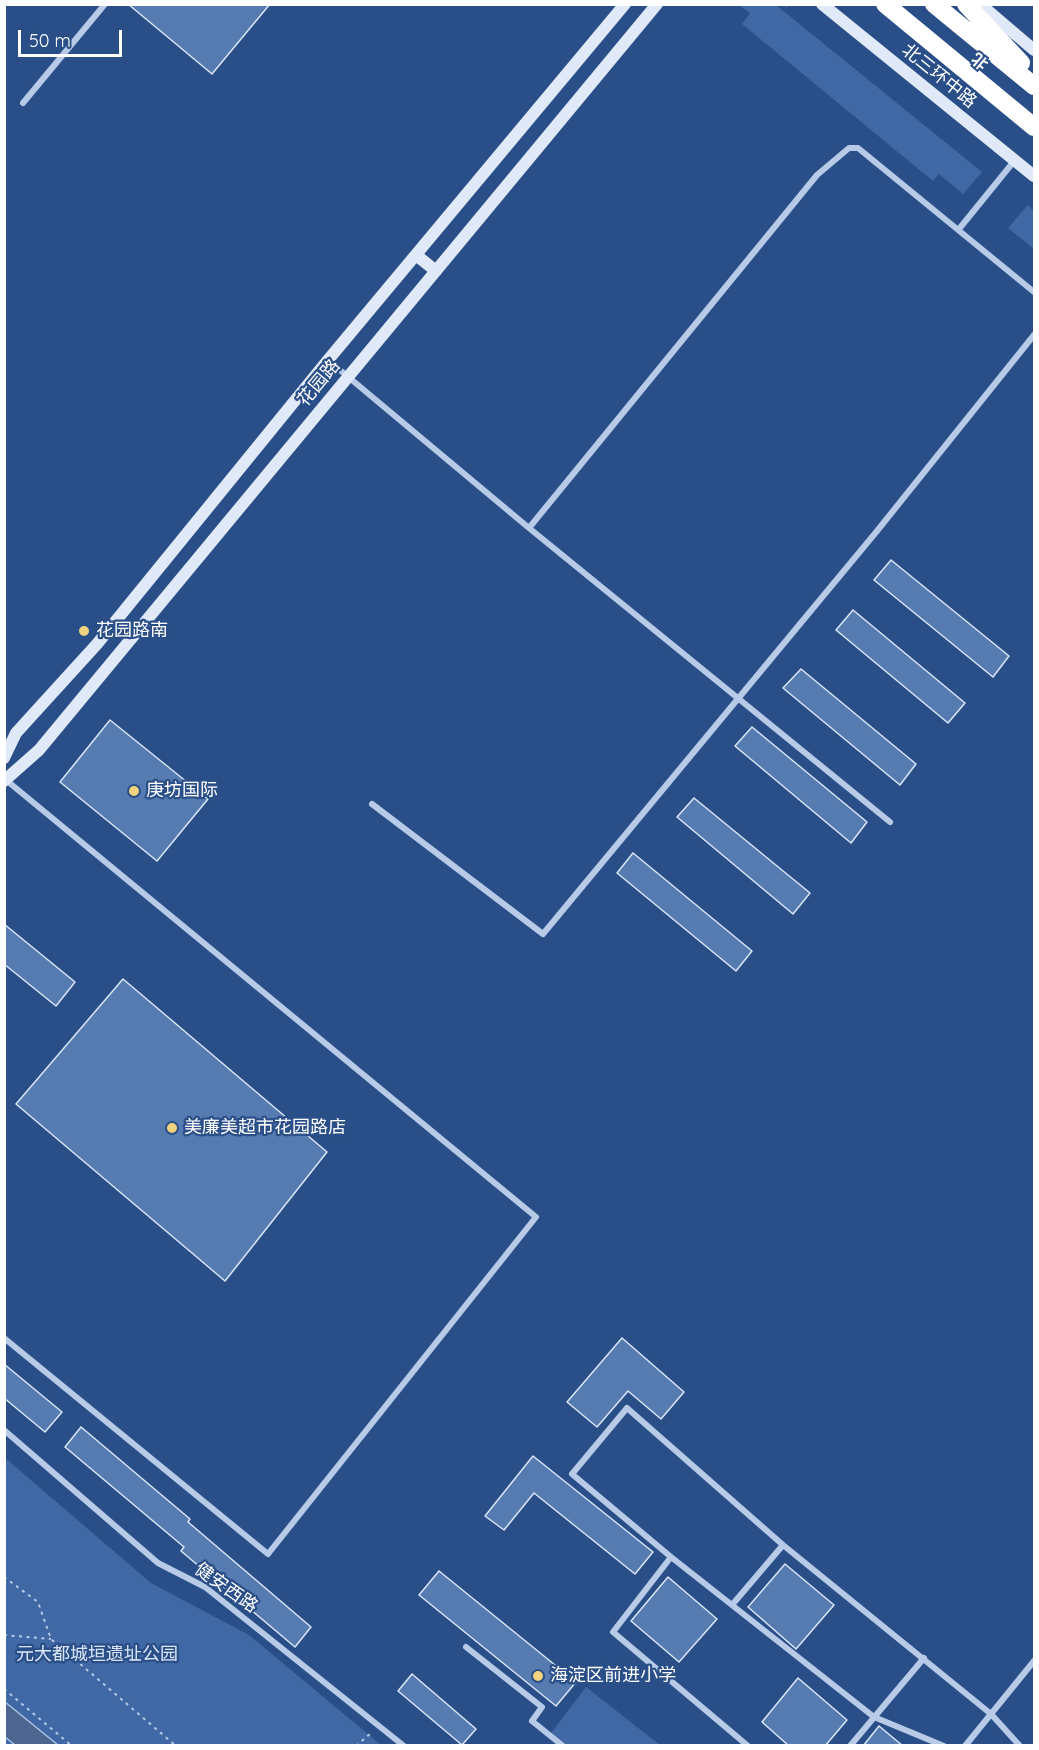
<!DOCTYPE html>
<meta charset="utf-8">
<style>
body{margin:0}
#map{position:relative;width:1039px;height:1750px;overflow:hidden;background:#2a4f88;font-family:Quicksand,"Noto Sans SC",sans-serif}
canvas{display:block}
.frame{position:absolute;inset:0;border:6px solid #fff;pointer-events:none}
.north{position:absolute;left:961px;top:18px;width:60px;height:60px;-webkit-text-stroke:4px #2a4f88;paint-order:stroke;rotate:220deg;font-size:16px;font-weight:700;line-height:24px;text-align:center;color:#fff}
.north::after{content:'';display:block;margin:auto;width:21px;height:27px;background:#fff;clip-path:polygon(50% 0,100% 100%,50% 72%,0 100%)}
.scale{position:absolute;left:18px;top:30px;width:104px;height:27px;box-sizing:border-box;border:3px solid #fff;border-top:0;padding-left:8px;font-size:18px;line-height:21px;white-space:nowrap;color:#fff;-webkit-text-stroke:4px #2a4f88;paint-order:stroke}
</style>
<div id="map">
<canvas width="1039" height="1750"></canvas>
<div class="frame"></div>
<div class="north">北</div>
<div class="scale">50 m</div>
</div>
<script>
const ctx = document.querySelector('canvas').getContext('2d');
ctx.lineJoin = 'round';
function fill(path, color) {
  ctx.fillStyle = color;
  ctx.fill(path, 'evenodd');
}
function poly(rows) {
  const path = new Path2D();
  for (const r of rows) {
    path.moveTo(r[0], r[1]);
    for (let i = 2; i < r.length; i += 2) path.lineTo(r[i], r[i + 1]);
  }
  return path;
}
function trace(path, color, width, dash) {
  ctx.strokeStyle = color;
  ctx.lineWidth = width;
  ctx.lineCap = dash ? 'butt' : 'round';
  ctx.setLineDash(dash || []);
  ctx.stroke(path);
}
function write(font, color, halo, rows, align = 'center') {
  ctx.font = font + ' Quicksand,"Noto Sans SC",sans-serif';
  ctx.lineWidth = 4.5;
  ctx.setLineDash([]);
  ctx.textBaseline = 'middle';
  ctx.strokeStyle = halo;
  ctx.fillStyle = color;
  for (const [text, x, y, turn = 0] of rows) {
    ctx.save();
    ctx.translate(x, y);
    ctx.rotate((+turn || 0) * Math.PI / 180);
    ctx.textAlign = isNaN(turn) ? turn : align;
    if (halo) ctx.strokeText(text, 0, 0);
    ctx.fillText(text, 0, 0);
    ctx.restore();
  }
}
fill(poly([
 [739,5,776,5,982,172,963,194,939,174,933,181,742,24,750,13],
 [1028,205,1034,211,1034,249,1008,228],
 [4,1457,151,1583,249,1635,381,1745,5,1745],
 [586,1687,660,1745,566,1745,551,1733]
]), '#3f68a4');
const water = poly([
 [4,1702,5,1702,58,1745,15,1745,5,1737,4,1702]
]);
fill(water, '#4c668f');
trace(water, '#abc5e8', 1.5);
const building = poly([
 [128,4,270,4,212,74,128,4],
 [891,560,1009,656,993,677,874,580,891,560],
 [853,610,965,703,948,723,836,630,853,610],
 [801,669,916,764,900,785,783,688,801,669],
 [110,720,208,799,157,861,60,782,110,720],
 [752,727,867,822,851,843,735,746,752,727],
 [694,798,810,893,793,914,677,817,694,798],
 [633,853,752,951,736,971,617,873,633,853],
 [4,924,75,982,56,1006,4,964,4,924],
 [123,979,327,1152,225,1281,16,1104,123,979],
 [622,1338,684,1392,661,1419,628,1391,597,1427,567,1402,622,1338],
 [4,1364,62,1412,45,1432,4,1398,4,1364],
 [81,1427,190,1519,188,1522,311,1627,295,1647,181,1551,184,1547,65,1447,81,1427],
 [533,1456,653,1552,635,1574,534,1493,504,1530,485,1516,533,1456],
 [785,1564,834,1605,796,1649,748,1607,785,1564],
 [439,1571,576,1682,556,1706,419,1595,439,1571],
 [668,1577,717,1619,679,1662,631,1621,668,1577],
 [412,1674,476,1729,462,1745,398,1691,412,1674],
 [798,1678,847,1720,825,1746,789,1746,762,1722,798,1678],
 [879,1726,903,1746,863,1746,879,1726]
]);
fill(building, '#567bb1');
trace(building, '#dae6f7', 1.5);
trace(poly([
 [785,4,790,8],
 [4,1577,38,1602,51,1639,176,1746],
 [4,1635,51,1639],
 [4,1689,72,1746],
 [356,1746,371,1733]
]), '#b7cbe8', 2, [3, 4.5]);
trace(poly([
 [23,103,105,4],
 [959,229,1015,160],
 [328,360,529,528,890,822],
 [529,528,817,175,849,148,858,148,1034,292],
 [372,804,543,934,877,531,1034,335],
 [4,1338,268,1554,536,1217,6,780],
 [4,1430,158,1563,205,1587,404,1746],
 [671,1557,572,1474,627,1408,783,1545],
 [732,1605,783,1545,991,1714,1020,1746],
 [466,1647,542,1707,532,1721,563,1746],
 [748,1746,613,1632,671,1557,874,1717,944,1746],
 [850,1746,924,1658],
 [965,1746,1034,1661]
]), '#b7cbe8', 6);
trace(poly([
 [822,4,1034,176],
 [980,4,1034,50],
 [416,255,436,271],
 [4,758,16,733,97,644,328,360,625,4],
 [4,781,39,750,657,4]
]), '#e0e9f7', 12);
trace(poly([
 [885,4,1034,127],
 [934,4,1034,86],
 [966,4,1021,63]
]), '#fff', 18);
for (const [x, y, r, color] of [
 [84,631,6,"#efd37e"],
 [134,791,6,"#efd37e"],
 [172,1128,6,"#efd37e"],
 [538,1676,6,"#efd37e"]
]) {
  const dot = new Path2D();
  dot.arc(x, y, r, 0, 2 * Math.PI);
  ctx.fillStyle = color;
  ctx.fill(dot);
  trace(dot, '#2a4f88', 2);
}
write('18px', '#fff', '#2a4f88', [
 ["北三环中路",939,76,39],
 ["花园路",319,383,-50],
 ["健安西路",226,1588,35]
]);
write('18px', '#fff', '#2a4f88', [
 ["花园路南",96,631],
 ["庚坊国际",146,791],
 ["美廉美超市花园路店",184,1128],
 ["海淀区前进小学",550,1676]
], 'left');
write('18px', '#dae6f7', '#2a4f88', [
 ["元大都城垣遗址公园",97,1655]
]);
</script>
